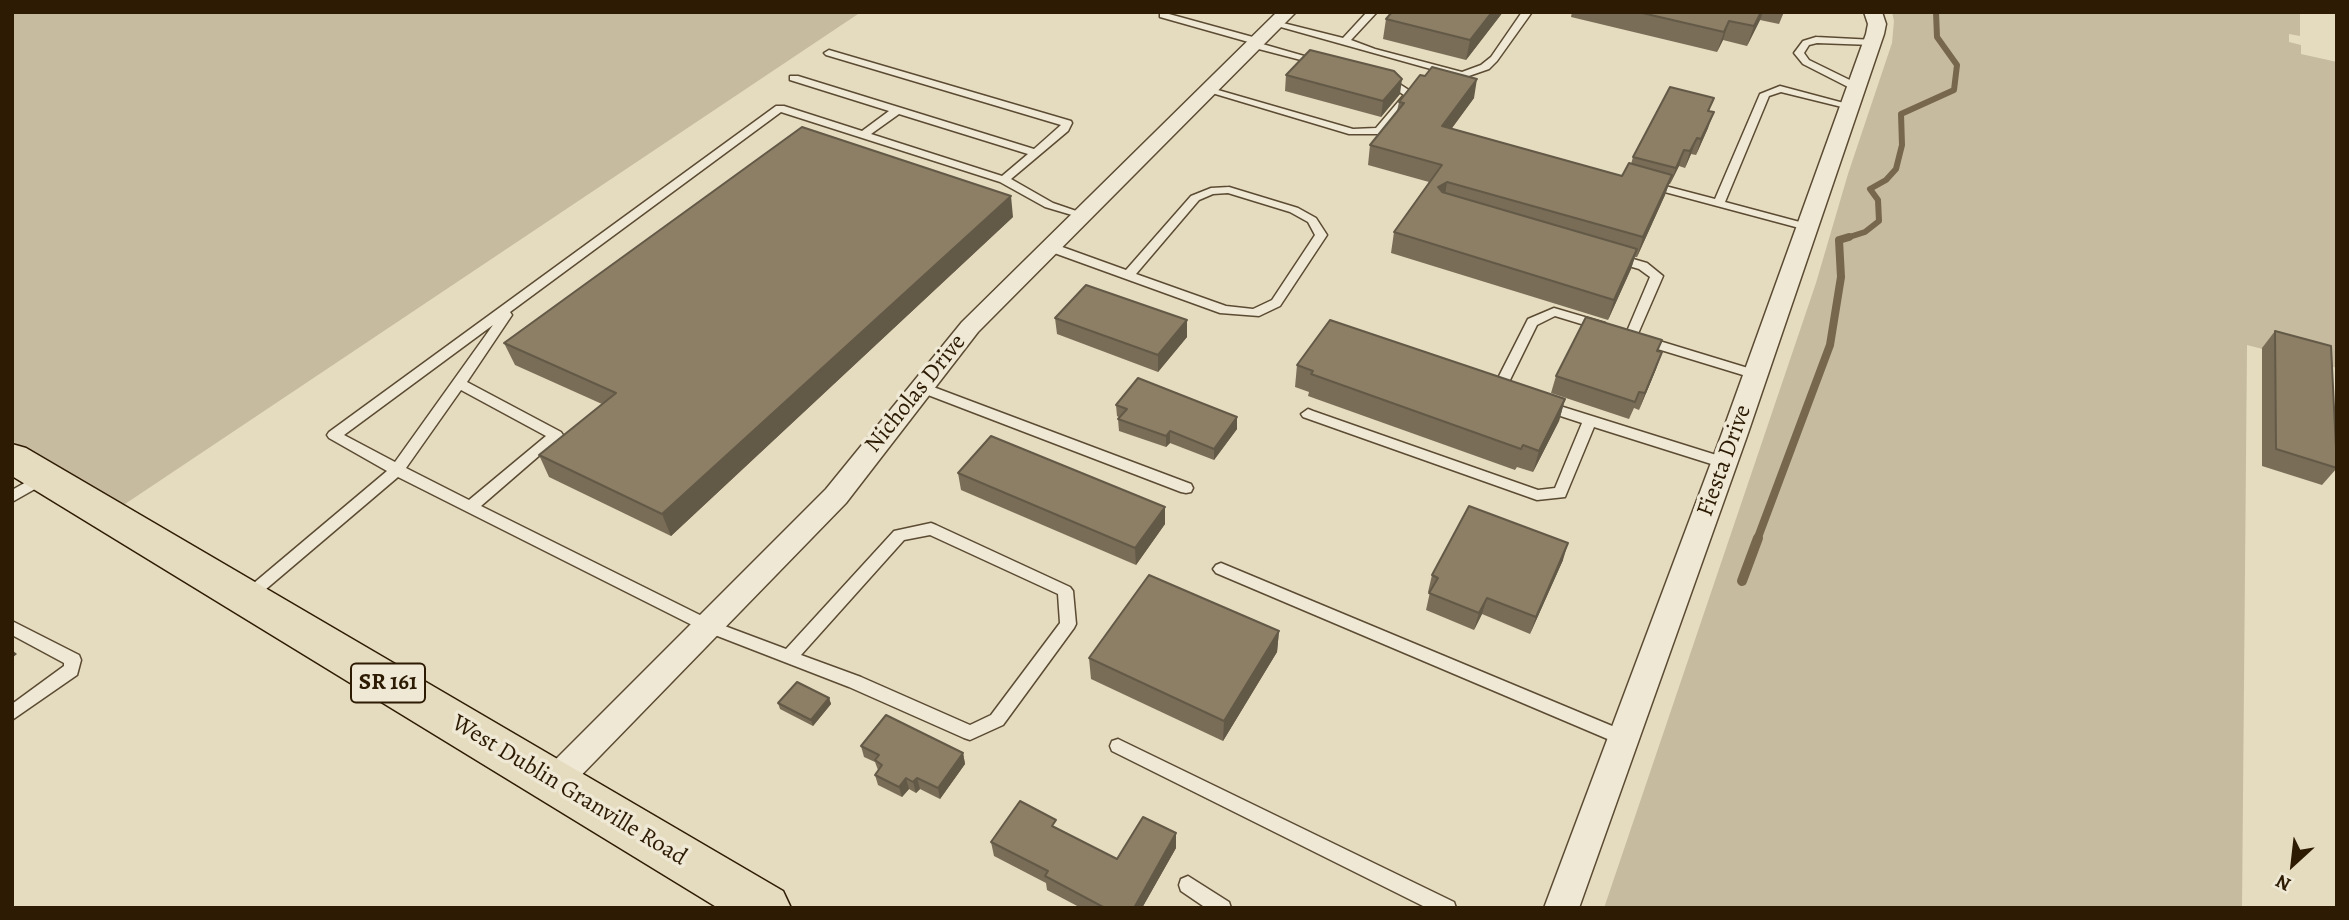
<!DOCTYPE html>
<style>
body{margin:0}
#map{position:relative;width:2349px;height:920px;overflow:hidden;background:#e5dbbf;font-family:Alegreya,serif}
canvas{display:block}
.frame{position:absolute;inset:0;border:14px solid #2d1b03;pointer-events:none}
.north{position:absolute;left:2258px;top:829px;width:70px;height:70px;-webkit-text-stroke:5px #eee8d5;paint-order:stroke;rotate:207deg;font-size:19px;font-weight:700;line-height:28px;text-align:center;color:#2d1b03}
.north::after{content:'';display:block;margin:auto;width:24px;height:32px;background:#2d1b03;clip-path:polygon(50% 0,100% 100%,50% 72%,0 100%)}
</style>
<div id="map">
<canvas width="2349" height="920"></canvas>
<div class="frame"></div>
<div class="north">N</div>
</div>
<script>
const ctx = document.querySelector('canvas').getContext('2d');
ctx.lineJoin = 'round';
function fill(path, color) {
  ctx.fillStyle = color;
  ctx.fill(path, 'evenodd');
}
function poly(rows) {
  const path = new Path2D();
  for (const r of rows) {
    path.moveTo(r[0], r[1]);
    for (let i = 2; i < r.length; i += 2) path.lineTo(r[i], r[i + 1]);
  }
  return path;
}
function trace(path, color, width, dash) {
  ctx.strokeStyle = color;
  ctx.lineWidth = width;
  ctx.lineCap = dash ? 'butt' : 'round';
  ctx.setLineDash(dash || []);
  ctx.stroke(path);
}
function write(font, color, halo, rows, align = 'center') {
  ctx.font = font + ' Alegreya,serif';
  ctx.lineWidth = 7;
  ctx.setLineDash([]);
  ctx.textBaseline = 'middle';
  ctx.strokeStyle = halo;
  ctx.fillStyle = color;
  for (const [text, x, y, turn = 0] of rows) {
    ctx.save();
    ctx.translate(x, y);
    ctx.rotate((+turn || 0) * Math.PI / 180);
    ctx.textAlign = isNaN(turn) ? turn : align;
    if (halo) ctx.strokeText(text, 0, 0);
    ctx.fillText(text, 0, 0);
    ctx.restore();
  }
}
fill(poly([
 [12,12,861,12,122,506,12,441],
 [1892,12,2300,12,2300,36,2289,34,2289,42,2301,45,2301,54,2337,62,2337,368,2247,345,2242,908,1604,908,1816,283,1848,174,1892,43,1894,21]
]), '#c6ba9f');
trace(poly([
 [1843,239,1865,232,1879,221,1878,200,1870,189,1886,180,1896,169,1902,145,1901,114,1954,90,1957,65,1937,37,1936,12]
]), '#76674d', 6);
trace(poly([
 [1757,540,1830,345,1841,277,1839,240,1849,237]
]), '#76674d', 8);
trace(poly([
 [1742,581,1758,538]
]), '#76674d', 10);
const lane = poly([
 [1160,12,1171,12,1169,14,1260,39,1262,41,1259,43,1325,62,1320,65,1251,47,1249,45,1252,43,1160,17,1160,12],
 [1367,12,1377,12,1351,40,1375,49,1462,72,1481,65,1491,57,1522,12,1532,12,1497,61,1489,69,1463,78,1270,24,1275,21,1343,38,1367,12],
 [1816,37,1875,40,1877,42,1872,45,1817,43,1809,45,1804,53,1809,60,1860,85,1860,89,1852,89,1803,64,1794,53,1803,41,1816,37],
 [829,50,1071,121,1072,123,1068,131,1011,179,1053,203,1088,215,1082,218,1045,207,1000,182,781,112,510,312,512,315,467,382,561,432,563,435,481,506,714,622,786,649,894,531,931,523,936,525,1070,587,1073,591,1076,624,1074,628,1003,725,970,740,964,738,849,687,702,630,398,477,252,601,247,603,242,601,239,597,242,593,387,471,329,438,327,435,329,432,776,106,784,106,862,131,889,111,790,80,790,76,798,76,1034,149,1061,125,826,55,824,53,829,50],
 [899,114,1028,154,1002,176,871,134,899,114],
 [493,325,395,462,344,435,493,325],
 [461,390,546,436,469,500,406,468,461,390],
 [930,535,1058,594,1060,623,991,715,970,725,861,677,801,655,904,540,930,535],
 [1387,76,1415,94,1383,133,1379,134,1349,134,1202,90,1211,88,1353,129,1376,128,1404,95,1383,81,1383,77,1387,76],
 [1780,86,1855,106,1850,109,1781,92,1769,96,1725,202,1811,225,1811,229,1803,229,1646,187,1644,185,1650,182,1715,199,1760,94,1780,86],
 [1229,187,1298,208,1316,218,1327,235,1280,306,1259,316,1220,313,1046,250,1044,247,1050,243,1054,244,1126,270,1191,196,1211,188,1229,187],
 [1228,193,1290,212,1308,222,1315,235,1272,300,1253,309,1226,306,1136,274,1199,200,1213,194,1228,193],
 [1616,254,1647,263,1663,276,1637,336,1631,340,1625,336,1650,277,1639,269,1612,261,1610,258,1616,254],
 [1554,308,1605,323,1607,326,1601,330,1555,316,1537,325,1508,384,1516,391,1514,394,1504,394,1496,389,1494,386,1528,319,1554,308],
 [1643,336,1761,372,1763,375,1756,379,1638,343,1637,340,1638,337,1643,336],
 [920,382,1191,484,1193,488,1191,492,1186,493,1181,492,915,390,913,387,915,384,920,382],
 [1544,401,1729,459,1731,463,1724,468,1594,427,1565,497,1537,500,1303,417,1301,414,1308,409,1313,411,1538,490,1555,488,1582,423,1539,409,1537,406,1539,403,1544,401],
 [44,472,51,477,49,481,12,502,12,490,44,472],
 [1221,563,1629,733,1631,738,1629,743,1623,745,1617,743,1216,573,1213,569,1216,565,1221,563],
 [12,621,79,655,81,660,77,675,12,720,12,704,64,666,64,663,12,635,12,621],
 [1118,739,1454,902,1456,908,1427,908,1112,751,1110,746,1112,741,1118,739],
 [1188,876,1229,902,1231,908,1206,908,1181,891,1179,885,1181,879,1188,876]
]);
const street = poly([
 [1277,12,1296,12,978,332,846,503,565,792,554,796,543,792,538,782,543,772,826,489,962,322,1277,12],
 [1864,12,1882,12,1886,24,1884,34,1747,436,1579,908,1544,908,1721,436,1840,106,1866,34,1868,24,1864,12]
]);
const primary = poly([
 [12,444,26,448,783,891,791,908,718,908,12,476,12,444]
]);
trace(lane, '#5b4b32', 3);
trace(street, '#5b4b32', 3);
trace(primary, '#2d1b03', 3);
fill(lane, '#eee8d5');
fill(street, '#eee8d5');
fill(primary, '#e5dbbf');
fill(poly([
 [1390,12,1503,12,1466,60,1383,39,1386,19,1389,16],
 [1572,12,1784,12,1779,24,1760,20,1747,46,1723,40,1717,52,1571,17],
 [1286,75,1400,94,1381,117,1285,91],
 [1474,98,1451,129,1622,176,1631,164,1633,157,1710,111,1708,128,1696,155,1691,154,1685,168,1679,166,1670,184,1669,184,1665,195,1637,257,1635,257,1631,269,1608,320,1391,253,1394,232,1429,182,1368,165,1370,145,1397,111,1399,102],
 [1013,217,671,536,549,477,539,455,602,404,515,365,504,343],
 [1055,318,1187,320,1187,337,1158,372,1057,334],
 [2275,331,2337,458,2337,468,2322,485,2262,466,2262,348],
 [1658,351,1656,369,1639,410,1634,408,1629,419,1551,393,1556,376],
 [1297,365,1565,399,1559,421,1533,472,1517,467,1515,470,1308,396,1309,392,1295,387],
 [1116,405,1237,429,1214,460,1170,443,1166,447,1119,431,1118,419,1120,418,1117,416],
 [958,473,1165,524,1136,565,961,490],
 [1563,560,1530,634,1482,614,1474,630,1426,610,1430,592,1428,592,1432,575],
 [1279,631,1277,652,1223,741,1091,679,1089,658],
 [829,698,831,704,813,726,780,709,778,703],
 [861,746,963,753,965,764,940,799,920,789,916,793,909,789,902,797,878,785,875,775,878,770,875,762,864,757],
 [1057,828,1117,859,1176,848,1142,908,1081,908,1047,890,1046,883,994,856,991,842]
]), '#796d57');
fill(poly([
 [1492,12,1503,12,1466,60,1470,40],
 [1761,12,1763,12,1760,20,1747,46,1754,26],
 [1729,21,1723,40,1717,52,1724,32],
 [1402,79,1400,94,1381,117,1383,101],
 [1477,79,1474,98,1439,146,1442,126],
 [1714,112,1708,128,1696,155,1701,139],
 [1697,138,1691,154,1685,168,1690,151],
 [1684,150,1679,166,1670,184,1676,168],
 [1672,175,1665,195,1637,257,1643,237],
 [1447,182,1444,202,1438,187],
 [1011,196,1013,217,671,536,662,514],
 [1637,249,1631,269,1608,320,1614,300],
 [1187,320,1187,337,1158,372,1158,355],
 [1662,352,1656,369,1639,410,1645,393],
 [1565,399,1559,421,1533,472,1539,451],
 [1237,417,1237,429,1214,460,1214,449],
 [1170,431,1170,443,1166,447,1166,436],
 [1165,507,1165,524,1136,565,1135,548],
 [1568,543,1563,560,1530,634,1536,617],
 [1487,598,1482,614,1474,630,1479,613],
 [1279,631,1277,652,1223,741,1224,721],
 [12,650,17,654,12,658],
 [829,698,831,704,813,726,811,720],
 [963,753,965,764,940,799,938,788],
 [906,778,909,789,902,797,899,787],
 [917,778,920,789,916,793,913,782],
 [1176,833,1176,848,1142,908,1134,908]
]), '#635947');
const building = poly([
 [1392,12,1492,12,1470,40,1386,19,1392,12],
 [1638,12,1761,12,1754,26,1729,21,1724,32,1638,12],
 [1310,50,1394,71,1402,79,1383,101,1286,75,1310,50],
 [1432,67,1477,79,1442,126,1622,176,1629,163,1672,175,1643,237,1447,182,1438,187,1442,192,1637,249,1614,300,1394,232,1442,165,1370,145,1404,103,1399,102,1420,75,1425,76,1432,67],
 [1670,87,1714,98,1708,111,1714,112,1701,139,1697,138,1690,151,1684,150,1676,168,1633,157,1670,87],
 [802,127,1011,196,662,514,539,455,616,393,504,343,802,127],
 [1086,285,1187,320,1158,355,1055,318,1086,285],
 [1586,317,1662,340,1657,351,1662,352,1645,393,1639,392,1635,402,1556,376,1586,317],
 [1330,320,1565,399,1539,451,1523,445,1521,449,1311,374,1313,371,1297,365,1330,320],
 [2275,331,2331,346,2337,468,2276,449,2275,331],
 [1138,378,1237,417,1214,449,1170,431,1166,436,1118,419,1127,409,1116,405,1138,378],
 [991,436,1165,507,1135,548,958,473,991,436],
 [1469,506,1568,543,1536,617,1487,598,1479,613,1429,593,1438,578,1432,575,1469,506],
 [1149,575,1279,631,1224,721,1089,658,1149,575],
 [797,682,829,698,811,720,778,703,797,682],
 [886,715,963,753,938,788,917,778,913,782,906,778,899,787,875,775,882,765,875,760,879,755,861,746,886,715],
 [1020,801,1056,820,1052,826,1117,859,1143,817,1176,833,1134,908,1105,908,1045,876,1048,871,991,842,1020,801]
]);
fill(building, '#8d7f65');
trace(building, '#635947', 2);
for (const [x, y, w] of [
 [388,683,74]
]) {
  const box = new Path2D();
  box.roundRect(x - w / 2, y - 19.5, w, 39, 5);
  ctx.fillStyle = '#eee8d5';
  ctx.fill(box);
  trace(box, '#2d1b03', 2);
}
write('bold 23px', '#2d1b03', null, [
 ["SR 161",388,683]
]);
write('24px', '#2d1b03', '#eee8d5', [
 ["Nicholas Drive",916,394,-51],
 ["Fiesta Drive",1725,461,-70],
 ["West Dublin Granville Road",569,791,31]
]);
</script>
